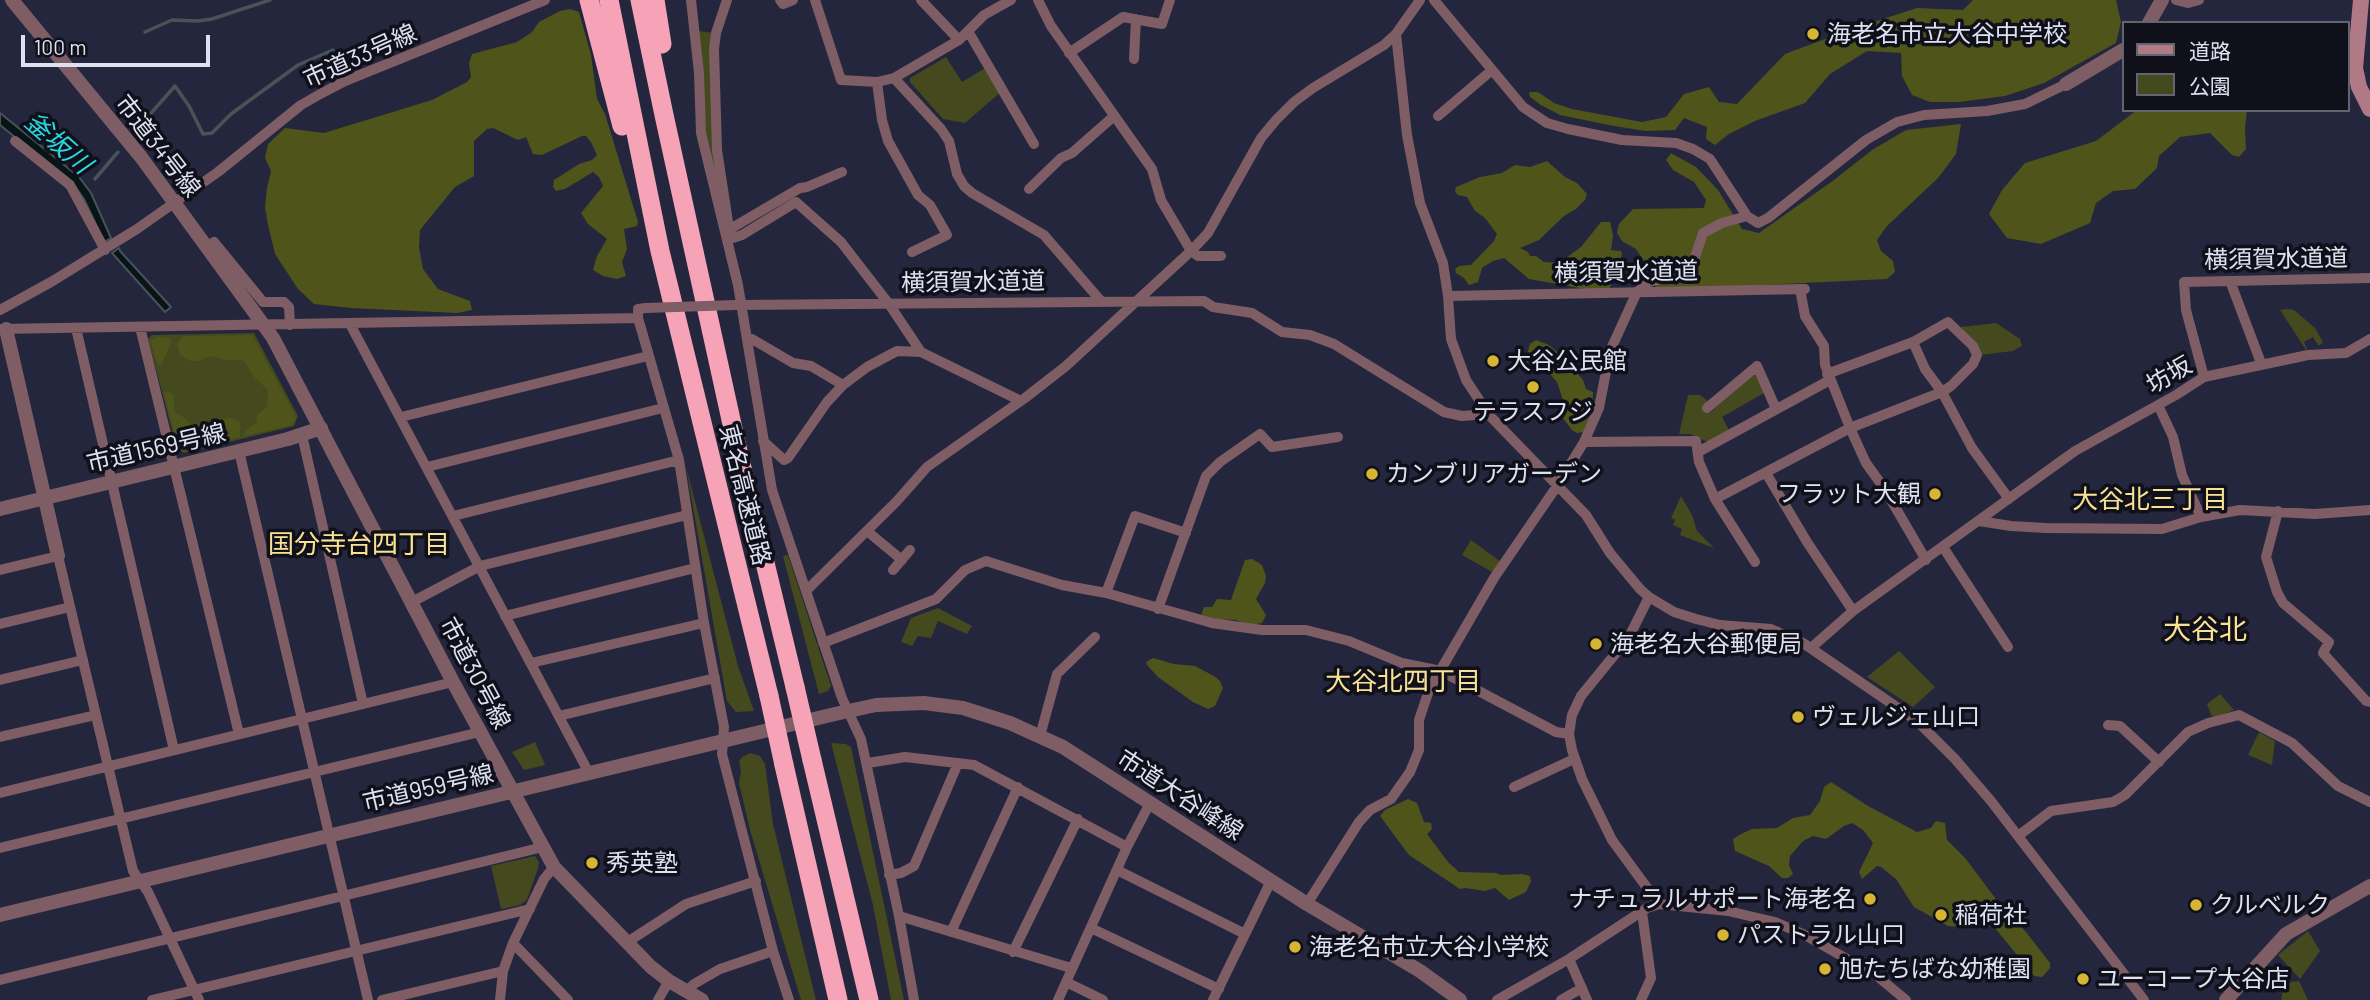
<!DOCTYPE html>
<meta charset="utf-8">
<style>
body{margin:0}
#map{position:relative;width:2370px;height:1000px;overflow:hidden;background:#24263d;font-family:Barlow,"Noto Sans JP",sans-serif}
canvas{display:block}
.legend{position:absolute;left:2122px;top:21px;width:228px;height:91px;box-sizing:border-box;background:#0f101a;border:2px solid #626470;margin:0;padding:9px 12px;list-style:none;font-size:21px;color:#dee1f0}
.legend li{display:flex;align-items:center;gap:14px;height:35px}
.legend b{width:35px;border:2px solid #626470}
.scale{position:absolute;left:21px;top:35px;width:189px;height:32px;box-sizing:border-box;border:4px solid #dee1f0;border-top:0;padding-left:9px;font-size:21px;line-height:24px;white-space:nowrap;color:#dee1f0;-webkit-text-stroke:5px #0f101a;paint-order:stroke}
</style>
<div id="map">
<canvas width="2370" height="1000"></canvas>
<ul class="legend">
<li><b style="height:9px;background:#af7986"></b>道路</li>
<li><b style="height:19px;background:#44491e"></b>公園</li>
</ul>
<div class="scale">100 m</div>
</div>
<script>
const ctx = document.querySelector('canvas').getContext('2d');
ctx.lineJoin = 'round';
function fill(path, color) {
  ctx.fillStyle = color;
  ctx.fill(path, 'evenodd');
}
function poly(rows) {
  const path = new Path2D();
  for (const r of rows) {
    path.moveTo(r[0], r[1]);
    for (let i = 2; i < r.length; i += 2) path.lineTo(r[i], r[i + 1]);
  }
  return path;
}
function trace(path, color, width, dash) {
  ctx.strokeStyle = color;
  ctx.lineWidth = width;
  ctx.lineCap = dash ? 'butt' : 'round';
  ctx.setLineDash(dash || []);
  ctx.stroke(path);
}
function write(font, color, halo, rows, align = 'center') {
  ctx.font = font + ' Barlow,"Noto Sans JP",sans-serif';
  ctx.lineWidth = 7;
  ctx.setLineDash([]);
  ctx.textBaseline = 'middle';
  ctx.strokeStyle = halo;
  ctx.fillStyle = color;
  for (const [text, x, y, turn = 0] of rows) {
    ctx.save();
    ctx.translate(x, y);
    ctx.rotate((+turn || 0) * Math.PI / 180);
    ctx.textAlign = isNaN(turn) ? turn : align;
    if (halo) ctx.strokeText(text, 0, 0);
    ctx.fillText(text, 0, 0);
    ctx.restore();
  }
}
fill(poly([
 [698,31,714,33,724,212,707,149],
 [946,57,962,82,987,67,1002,91,965,123,943,119,910,82,910,78],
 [2287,309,2294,310,2315,328,2323,342,2320,345,2318,345,2313,337,2304,342,2307,349,2306,350,2280,310],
 [1996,323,2020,339,2022,346,2013,351,1980,355,1961,327],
 [254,333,298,416,294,426,184,453,177,449,148,339,152,335],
 [1756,375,1764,393,1722,417,1729,430,1708,442,1690,434,1679,434,1688,395,1700,395,1709,402,1706,407,1710,413,1734,389,1751,376],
 [686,467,738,666,754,711,736,712,727,701],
 [1681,496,1692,515,1697,531,1714,548,1680,535,1682,529,1673,525,1675,520,1671,518],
 [1471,540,1501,562,1494,573,1462,555],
 [788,555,831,686,828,691,819,694,783,556],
 [938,608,972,626,967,634,938,621,931,638,918,636,912,646,901,642,911,618],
 [1899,651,1935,687,1913,707,1867,677],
 [2220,694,2234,710,2216,717,2211,715,2207,704],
 [2259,732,2275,741,2272,765,2248,755],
 [535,742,545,765,524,770,512,752],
 [831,743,846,744,851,747,904,1000,891,1000,873,905],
 [750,753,760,756,765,764,773,824,816,1000,801,1000,750,830,739,783,741,771,739,761,742,757],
 [535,856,539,862,538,868,527,900,520,905,501,909,491,866],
 [2308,931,2320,951,2300,979,2278,955],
 [2299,981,2308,1000,2281,1000,2283,989,2291,982]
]), '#44491e');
fill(poly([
 [1973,0,2116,0,2121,22,2116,43,2044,83,2005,96,1959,102,1930,102,1912,95,1902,76,1901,53,1867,51,1830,74,1805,103,1755,121,1729,134,1715,145,1706,139,1707,127,1684,118,1675,130,1645,131,1609,125,1560,115,1541,105,1530,97,1529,92,1538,92,1554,103,1572,109,1642,122,1666,117,1684,94,1709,87,1719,102,1737,104,1785,54,1849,30,1917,8,1963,10],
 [570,9,579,12,591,55,597,99,605,114,638,222,637,226,624,229,627,249,622,262,626,276,617,279,603,276,593,270,597,256,607,239,588,224,581,213,603,186,599,177,593,172,565,189,556,191,553,187,554,180,579,164,592,160,597,155,591,142,586,136,582,136,542,155,533,154,526,137,518,140,493,128,487,129,474,141,474,176,455,187,420,230,419,248,423,269,438,289,470,301,472,310,457,313,351,308,314,304,298,289,275,254,268,225,265,207,267,188,271,171,265,158,268,144,285,128,324,133,432,100,467,82,471,77,469,64,472,54,517,42,532,32,539,22,560,11],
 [2137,110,2247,110,2245,128,2246,149,2239,157,2232,155,2210,133,2180,137,2159,156,2157,168,2135,189,2113,191,2096,203,2090,223,2041,244,2007,238,1989,214,2002,190,2025,163,2096,141],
 [1961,124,1956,154,1938,178,1887,226,1877,240,1881,251,1893,261,1895,272,1887,279,1657,290,1648,267,1636,249,1622,241,1617,233,1619,224,1633,209,1704,208,1706,200,1694,182,1673,170,1666,160,1671,153,1696,167,1718,190,1742,229,1759,233,1834,180,1872,150,1906,130],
 [1547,161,1565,177,1577,183,1587,194,1585,200,1576,209,1564,216,1539,240,1520,248,1528,252,1530,256,1536,256,1544,262,1559,263,1581,247,1601,222,1610,222,1613,235,1611,250,1621,251,1622,254,1619,265,1604,269,1593,261,1587,263,1583,273,1589,275,1600,270,1610,281,1611,285,1609,290,1602,292,1529,279,1504,258,1493,261,1482,268,1478,282,1469,285,1464,278,1456,273,1455,269,1459,266,1471,265,1494,241,1497,234,1485,218,1475,211,1467,197,1458,195,1455,192,1456,187,1480,177,1502,173,1515,165,1530,167],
 [252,335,296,417,293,425,244,436,245,431,257,422,257,415,267,407,268,390,255,378,243,360,227,360,210,356,200,361,191,361,180,355,177,344,181,338,186,336],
 [157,337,170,338,171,342,162,364,158,364,156,360,150,341],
 [1536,340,1549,345,1562,356,1583,380,1586,389,1593,392,1592,413,1584,432,1577,433,1572,430,1562,417,1563,400,1557,382,1541,364,1537,361,1525,369,1519,368,1526,358,1530,344],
 [169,392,174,395,174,411,186,419,194,430,192,437,197,443,206,436,214,425,224,419,231,418,240,422,240,437,184,451,178,447,164,393],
 [1252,559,1262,565,1266,576,1265,583,1256,599,1266,615,1262,623,1252,625,1235,620,1205,619,1201,616,1204,607,1212,607,1217,599,1231,600,1245,560],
 [1153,658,1174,664,1195,666,1214,676,1220,681,1223,688,1215,706,1208,709,1193,702,1158,677,1147,665,1146,662],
 [1831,782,1868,806,1917,832,1931,828,1936,821,1945,823,1947,840,1966,859,1998,902,2026,932,2050,963,2050,968,2046,973,2042,977,2034,976,1991,923,1984,920,1964,927,1948,926,1914,907,1896,879,1881,867,1877,866,1862,879,1859,872,1873,843,1863,830,1852,823,1844,826,1826,839,1813,836,1803,841,1790,856,1789,865,1793,874,1788,878,1782,878,1769,866,1735,851,1733,839,1741,834,1752,829,1777,828,1793,818,1810,815,1820,801,1824,787],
 [1408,799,1417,803,1424,822,1431,823,1432,829,1427,834,1448,862,1459,872,1496,873,1501,875,1522,874,1530,876,1531,881,1526,892,1509,900,1495,888,1485,891,1465,888,1460,889,1409,855,1380,816,1385,810]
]), '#4f541a');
const water = poly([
 [0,113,79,177,91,193,111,238,104,242,84,199,74,185,0,125,0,113],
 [119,248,120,251,171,307,165,312,112,253,119,248]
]);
fill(water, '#071516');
trace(water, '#485257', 2);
trace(poly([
 [145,32,172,20,198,21,212,19,270,0],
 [137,129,175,86,189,106,203,134,212,133,231,114,298,65,333,50],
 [95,179,118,152]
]), '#485257', 3.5);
trace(poly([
 [691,0,699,73,701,133,738,285,772,490,842,698,861,739,899,916,914,1000],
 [727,0,716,33,714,49,717,150,728,222],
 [780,0,783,4,793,0],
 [815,0,841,80,877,82,894,78,959,40,984,15,1011,0],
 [921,0,959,40],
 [1038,0,1051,26,1152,169,1161,200,1191,251,1198,256,1221,256],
 [1434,0,1523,107,1547,123,1568,129,1622,140,1676,143,1693,149,1710,159,1747,216,1758,223,1768,218,1866,140,1897,122,1924,115,1987,111,2025,104,2066,84],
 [2176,0,2188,3,2199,0],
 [968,31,1034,144],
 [1396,34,1407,135,1420,203,1443,263,1448,296,1451,339,1466,380,1489,415,1586,515,1610,553,1640,589,1649,597,1674,612,1696,619,1720,625,1771,629,1803,643,1917,721,1955,759,1991,801,2144,1000],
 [1069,53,1123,17,1162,24,1170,0],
 [1134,59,1136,19],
 [894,78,941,129,949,141,957,174,964,186,972,193,1044,235,1100,300],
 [877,82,882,120,888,141,918,195,930,205,947,235,912,252],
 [1438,116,1492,70],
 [15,141,70,185,105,250],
 [1029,189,1061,158,1072,153,1113,117],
 [725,232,800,188,807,187,842,172],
 [727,240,742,235,796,202,841,242,889,304,921,352],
 [207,246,214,242,263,302,284,302,289,307,290,325],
 [2230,281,2261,363],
 [1800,289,1805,316,1824,346,1825,365,1850,428,1866,463,1884,488,1926,560],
 [1448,296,1805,289],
 [736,305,1204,301,1213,307,1252,313,1282,332,1310,335,1334,344,1444,412,1462,416,1475,415,1487,412],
 [646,308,638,309,638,318,679,460,704,623,724,727,722,754,773,951,789,1000],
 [0,310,51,282,137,229,218,172,301,105,322,93,345,81,545,0],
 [350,324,589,773],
 [140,327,239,734],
 [76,328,174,750],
 [0,329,638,318],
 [747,340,752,339,793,363,811,366,843,385],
 [1913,342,1925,369,1942,392,1972,448,2009,499],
 [2204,377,2186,310,2184,282,2370,278],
 [2158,405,2173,437,2182,475,2201,517],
 [1707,408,1757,366,1776,409],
 [401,417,648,356],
 [302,435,363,704],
 [763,441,784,460,788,458,827,402,843,385,867,367,897,351,921,352,1021,401],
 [1584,442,1696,441,1699,462,1715,499,1755,562],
 [239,451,368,1000],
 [1698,452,1830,380],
 [427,467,663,408],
 [1766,473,1807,542,1853,611],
 [1715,499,1850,428,1942,392,1951,386,1973,364,1977,355,1973,346,1948,322,1913,342,1827,374],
 [2278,511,2266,557,2277,592,2283,603,2329,642,2323,653,2366,701,2370,702],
 [453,516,679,460],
 [1979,521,2011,526,2046,528,2162,529,2201,517,2240,510,2315,514,2370,510],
 [867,531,902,560],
 [1943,547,2008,647],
 [0,570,58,556,133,871,148,892,199,1000],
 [893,570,910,550],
 [806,591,897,501,927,467,1025,398,1066,366,1191,251,1208,233,1261,138,1276,120,1294,102,1313,88,1384,45,1396,34,1420,0],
 [1106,593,1135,516,1186,533],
 [1649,597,1629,637,1581,696,1572,715,1569,734,1572,750,1582,779,1612,840,1659,904],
 [412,602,480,566,687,515],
 [1158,609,1206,476,1220,462,1260,434,1272,447,1338,437],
 [505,616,695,568],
 [0,624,70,607],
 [823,643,936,599,965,570,986,561,1062,585,1106,593,1212,623,1262,630,1306,630,1349,641,1402,663,1441,671,1556,732,1569,734],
 [1811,648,1853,611,2075,451,2176,395,2204,377,2308,355,2346,353,2370,339],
 [531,663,704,623],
 [0,680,83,660],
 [559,716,715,678],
 [2108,725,2120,726,2159,762],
 [1040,736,1057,674,1095,637],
 [0,737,96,715],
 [868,763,905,757,974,765,1127,847],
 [1514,787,1574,759],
 [0,793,453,682],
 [2018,836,2051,811,2113,802,2125,795,2188,732,2208,723,2239,715,2292,743,2338,786,2370,802],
 [0,848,480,732],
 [1117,870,1245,934],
 [889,875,901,873,914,866,958,763],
 [1307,904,1359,822,1370,810,1391,799,1410,772,1419,750,1419,720,1429,690,1494,578,1557,486,1584,442,1599,408,1610,351,1637,292,1649,282,1675,276,1689,267,1694,260,1703,233,1722,223,1747,216],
 [899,916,1071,968],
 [1091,928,1219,989],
 [951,932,1018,787],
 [513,943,568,1000],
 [626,943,686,904,756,881],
 [1013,952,1078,819],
 [1569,959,1587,1000],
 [0,980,543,847],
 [1066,982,1103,1000],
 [687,991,694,984,720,969,773,951],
 [152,1000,530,909],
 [382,1000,503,971],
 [500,1000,503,971,513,943,544,879,554,867],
 [658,1000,669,981],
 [1058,1000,1127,847,1150,803],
 [1213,1000,1271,881],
 [1497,1000,1569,959,1647,908,1659,904,1728,911,1775,922,1803,934,1877,976,1906,1000],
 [1561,1000,1582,988],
 [1641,1000,1651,978,1642,912]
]), '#7e5d64', 10);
trace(poly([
 [12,0,141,157,273,338,453,682,554,867,651,967,669,981,702,1000],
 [2149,23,2162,0],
 [2066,84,2123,50],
 [6,329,58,556],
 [0,509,288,439,321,428],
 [0,915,835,714,876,705,924,703,963,708,1010,723,1063,747,1307,904,1420,971,1460,1000],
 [2226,1000,2286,934,2370,886]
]), '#7e5d64', 14);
trace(poly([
 [2361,0,2355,68,2359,87,2370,109]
]), '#af7986', 16);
trace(poly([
 [589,0,622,126],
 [609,0,660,251,769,696],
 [640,0,664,115,737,447,795,687],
 [655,0,662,44],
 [812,760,869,1000],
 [784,765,838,1000]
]), '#f6a3b7', 19);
trace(poly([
 [646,308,735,305]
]), '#7e5d64', 10);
trace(poly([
 [795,687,812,760],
 [769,696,784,765]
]), '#f6a3b7', 19);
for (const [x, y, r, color] of [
 [1813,34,7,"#d6b534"],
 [1493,361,7,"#d6b534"],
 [1533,387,7,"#d6b534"],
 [1372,474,7,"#d6b534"],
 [1935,494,7,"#d6b534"],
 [1596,644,7,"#d6b534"],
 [1798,717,7,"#d6b534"],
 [592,863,7,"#d6b534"],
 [1870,899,7,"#d6b534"],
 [2196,905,7,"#d6b534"],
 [1941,915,7,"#d6b534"],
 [1723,935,7,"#d6b534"],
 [1295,947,7,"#d6b534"],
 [1825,969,7,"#d6b534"],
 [2083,979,7,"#d6b534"]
]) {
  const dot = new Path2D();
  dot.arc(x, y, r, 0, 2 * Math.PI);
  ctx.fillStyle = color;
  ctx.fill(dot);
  trace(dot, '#0f101a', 2.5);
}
write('24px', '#dee1f0', '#0f101a', [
 ["海老名市立大谷中学校",1827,34],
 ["大谷公民館",1507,361],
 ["テラスフジ",1533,412,"center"],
 ["カンブリアガーデン",1386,474],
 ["フラット大観",1921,494,"right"],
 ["海老名大谷郵便局",1610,644],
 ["ヴェルジェ山口",1812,717],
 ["秀英塾",606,863],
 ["ナチュラルサポート海老名",1856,899,"right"],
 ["クルベルク",2210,905],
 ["稲荷社",1955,915],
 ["パストラル山口",1737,935],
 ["海老名市立大谷小学校",1309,947],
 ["旭たちばな幼稚園",1839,969],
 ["ユーコープ大谷店",2097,979]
], 'left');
write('24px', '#dee1f0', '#0f101a', [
 ["市道33号線",360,56,-24],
 ["市道34号線",158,146,52],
 ["横須賀水道道",2276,259,-1],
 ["横須賀水道道",1626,272,-1],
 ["横須賀水道道",973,282,-1],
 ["坊坂",2169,375,-30],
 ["市道1569号線",156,448,-13],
 ["東名高速道路",745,495,76],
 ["市道30号線",475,673,62],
 ["市道959号線",428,788,-13],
 ["市道大谷峰線",1180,795,33]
]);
write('italic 26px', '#28d7e0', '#0f101a', [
 ["釜坂川",58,143,41]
]);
write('26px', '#f8e193', '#0f101a', [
 ["大谷北三丁目",2150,499],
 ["国分寺台四丁目",359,544],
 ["大谷北四丁目",1403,681]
]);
write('28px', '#f8e193', '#0f101a', [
 ["大谷北",2205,630]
]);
</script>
